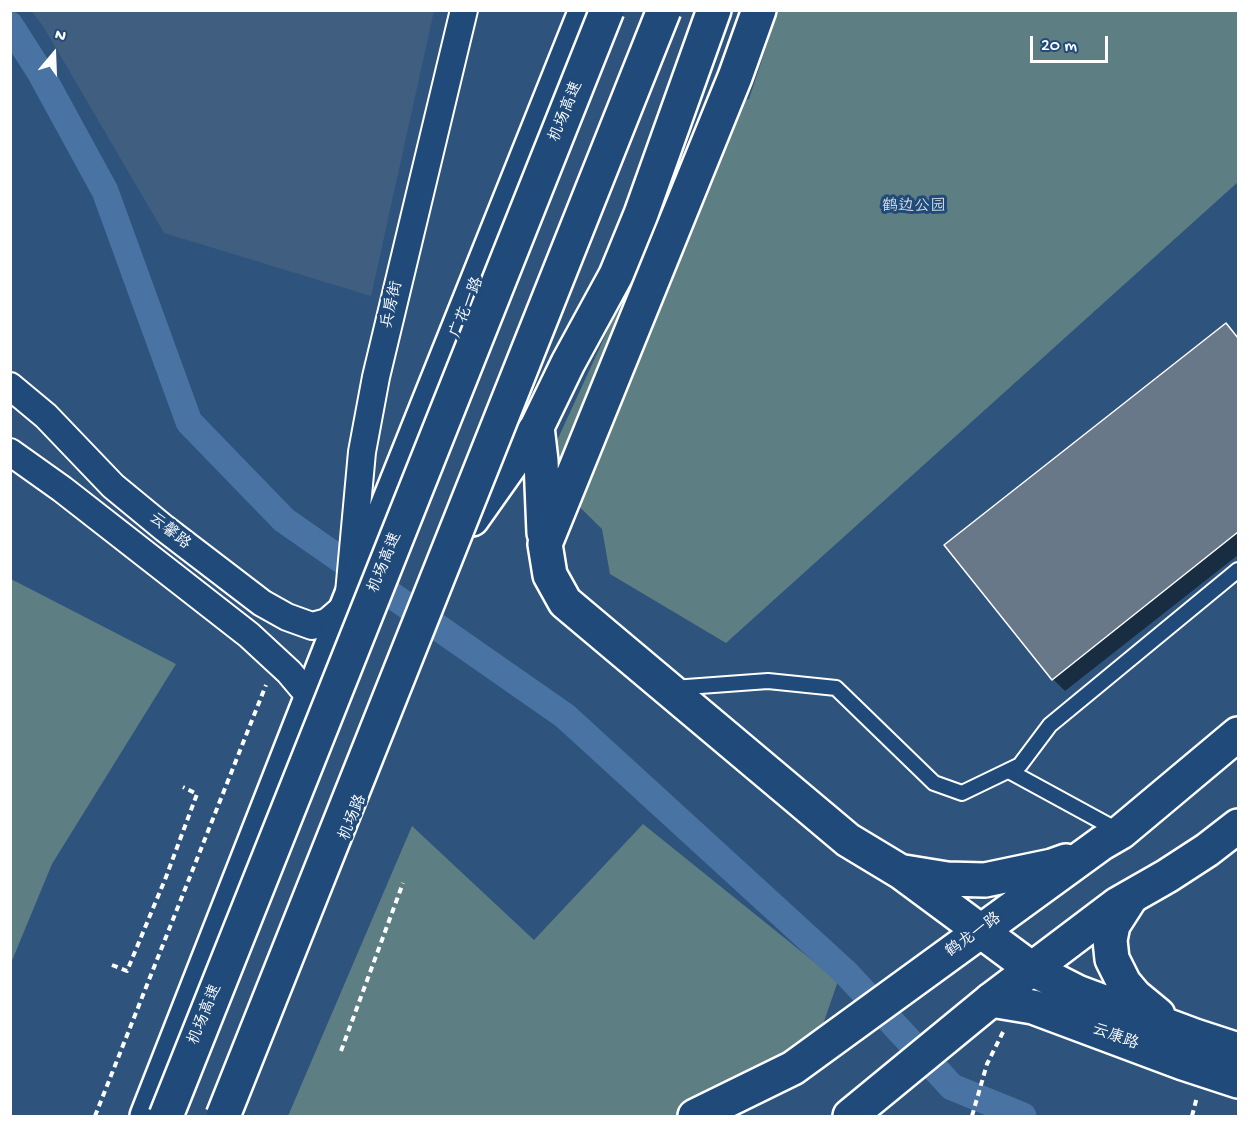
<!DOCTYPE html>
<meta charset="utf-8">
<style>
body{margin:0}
#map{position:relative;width:1249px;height:1127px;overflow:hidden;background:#2e537d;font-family:"Gochi Hand",sans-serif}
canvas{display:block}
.frame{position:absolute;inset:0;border:12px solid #fff;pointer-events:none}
.north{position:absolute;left:24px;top:24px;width:60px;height:60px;-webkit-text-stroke:4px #1f4a7a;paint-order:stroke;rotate:19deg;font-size:16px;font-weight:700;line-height:24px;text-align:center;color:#fff}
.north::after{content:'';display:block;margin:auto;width:21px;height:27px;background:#fff;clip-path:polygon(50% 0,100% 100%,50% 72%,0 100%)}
.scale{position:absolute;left:1030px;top:36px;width:78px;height:27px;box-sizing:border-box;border:3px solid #fff;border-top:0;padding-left:8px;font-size:18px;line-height:21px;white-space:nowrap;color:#fff;-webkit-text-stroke:4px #1f4a7a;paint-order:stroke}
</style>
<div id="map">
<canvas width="1249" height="1127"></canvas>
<div class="frame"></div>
<div class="north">N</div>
<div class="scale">20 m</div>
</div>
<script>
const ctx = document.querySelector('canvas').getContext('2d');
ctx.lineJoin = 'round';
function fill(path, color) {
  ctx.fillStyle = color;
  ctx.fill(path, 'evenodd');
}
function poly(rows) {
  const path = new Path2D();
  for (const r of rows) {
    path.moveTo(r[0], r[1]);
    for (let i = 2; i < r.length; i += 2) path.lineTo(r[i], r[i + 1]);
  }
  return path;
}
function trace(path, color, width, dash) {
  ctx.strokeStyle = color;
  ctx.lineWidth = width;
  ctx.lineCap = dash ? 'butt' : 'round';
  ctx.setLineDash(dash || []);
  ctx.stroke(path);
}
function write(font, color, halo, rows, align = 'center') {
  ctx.font = font + ' "Gochi Hand","LXGW WenKai TC",sans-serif';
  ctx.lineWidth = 6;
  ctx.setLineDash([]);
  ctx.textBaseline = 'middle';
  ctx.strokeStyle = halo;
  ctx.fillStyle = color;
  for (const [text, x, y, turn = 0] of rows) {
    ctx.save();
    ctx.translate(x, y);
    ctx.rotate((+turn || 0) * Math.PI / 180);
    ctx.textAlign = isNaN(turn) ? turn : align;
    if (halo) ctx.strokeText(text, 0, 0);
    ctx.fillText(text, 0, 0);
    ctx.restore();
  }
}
fill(poly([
 [31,11,434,11,371,296,164,233,43,26]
]), '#405e80');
fill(poly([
 [778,11,1238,11,1238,182,726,643,610,574,602,529,543,471,709,110,749,99],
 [11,579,176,664,52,864,11,963],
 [643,824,838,981,820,1033,725,1116,288,1116,412,826,534,940]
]), '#5d7e83');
fill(poly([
 [1226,325,1238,337,1238,555,1065,691,1053,679]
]), '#0007');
trace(poly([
 [10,25,40,72,105,191,189,422,284,520,565,716,846,973,952,1087,1023,1116]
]), '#4873a2', 27);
const building = poly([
 [1226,323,1238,338,1238,532,1052,680,944,545,1226,323]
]);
fill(building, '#697888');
trace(building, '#fff', 1.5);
const lane = poly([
 [673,688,768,681,836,688,934,783,962,793,1020,765,1050,725,1238,570],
 [1009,771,1119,831]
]);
const street = poly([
 [10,386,46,416,113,486,164,528,262,603,287,617,312,626,327,622,348,604,362,452,376,377,464,10],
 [10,452,62,489,249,635,289,672,311,698]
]);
const secondary = poly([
 [1131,897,1113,925,1110,940,1112,959,1124,983,1135,996,1158,1015],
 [1032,969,1077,992,1195,1036,1238,1050],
 [991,1000,1033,1007,1183,1063,1238,1081]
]);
const highway = poly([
 [759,10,735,77,545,544,550,575,565,602,848,840,901,872,1032,969],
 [537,427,541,461,544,533],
 [472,519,537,427,568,363,616,275,641,214,714,10],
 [904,872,947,879,985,880,1052,866,1066,861],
 [147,1116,348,604,586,10],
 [695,1116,793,1068,1102,843,1121,832,1238,734],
 [850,1116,991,1000,1118,904,1167,876,1207,850,1238,826]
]);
trace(lane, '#fff', 18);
trace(street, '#fff', 30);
trace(secondary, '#fff', 38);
trace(highway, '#fff', 38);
trace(poly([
 [112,965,127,971,166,877,197,794,183,787],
 [341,1051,403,883],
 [95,1116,266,685],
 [972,1116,987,1064,1003,1032],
 [1192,1116,1197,1097]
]), '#fff', 4, [6, 4.5]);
trace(lane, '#1f4a7a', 14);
trace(street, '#1f4a7a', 26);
trace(secondary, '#1f4a7a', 33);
trace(highway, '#1f4a7a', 33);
const highwayBridge = poly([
 [166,1116,607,10],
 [223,1116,664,10]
]);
trace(highwayBridge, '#fff', 38, []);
trace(highwayBridge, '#1f4a7a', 33);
write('16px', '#fff', '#1f4a7a', [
 ["机场高速",567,112,-68],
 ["兵房街",393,305,-77],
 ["广花一路",468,308,-68],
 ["云馨路",169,532,39],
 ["机场高速",386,563,-68],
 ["机场路",354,818,-68],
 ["鹤龙一路",974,936,-36],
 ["机场高速",206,1015,-68],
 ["云康路",1115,1038,20]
]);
write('16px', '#d6dfe0', '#1f4a7a', [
 ["鹤边公园",914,208]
]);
</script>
